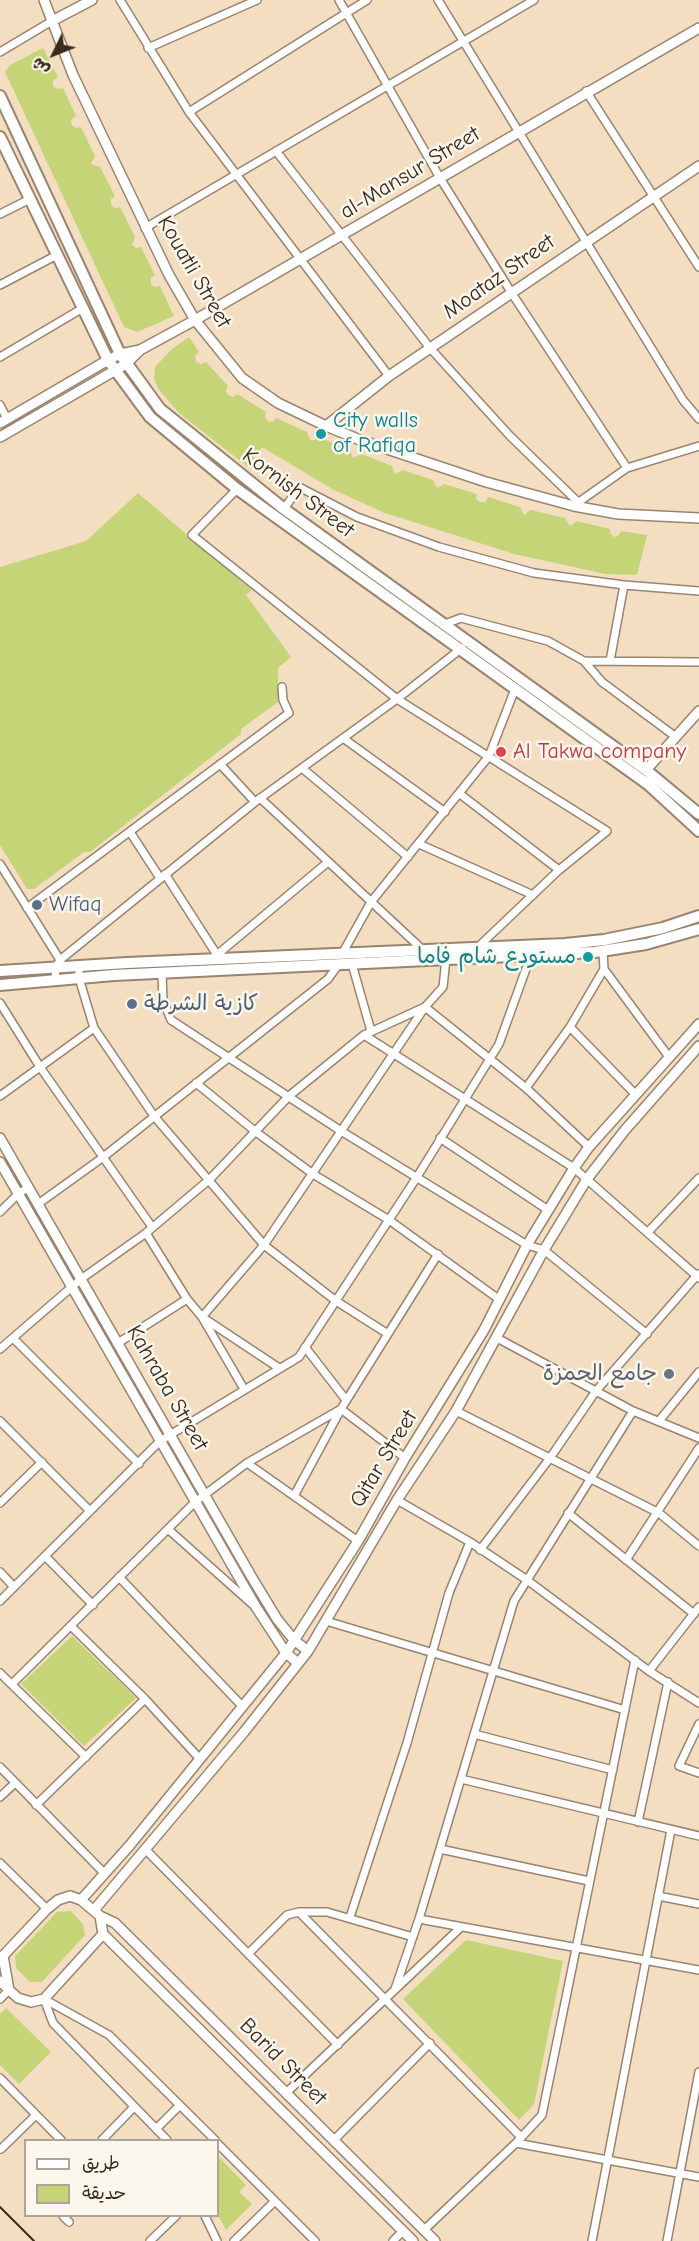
<!DOCTYPE html>
<meta charset="utf-8">
<style>
body{margin:0}
#map{position:relative;width:699px;height:2241px;overflow:hidden;background:#f4dec1;font-family:"Comic Neue","Playpen Sans Arabic",sans-serif}
canvas{display:block}
.legend{position:absolute;left:24px;top:2139px;width:195px;height:78px;box-sizing:border-box;background:#fbf7ec;border:2px solid #aea59a;margin:0;padding:8px 10px;list-style:none;font-size:18px;color:#3b2a1e}
.legend li{display:flex;align-items:center;gap:12px;height:30px}
.legend b{width:30px;border:2px solid #aea59a}
.north{position:absolute;left:24px;top:24px;width:60px;height:60px;-webkit-text-stroke:4px #fbf7ec;paint-order:stroke;rotate:227deg;font-size:16px;font-weight:700;line-height:24px;text-align:center;color:#3b2a1e}
.north::after{content:'';display:block;margin:auto;width:21px;height:27px;background:#3b2a1e;clip-path:polygon(50% 0,100% 100%,50% 72%,0 100%)}
</style>
<div id="map">
<canvas width="699" height="2241"></canvas>
<ul class="legend">
<li><b style="height:8px;background:#fff"></b>طريق</li>
<li><b style="height:16px;background:#c5d477"></b>حديقة</li>
</ul>
<div class="north">ش</div>
</div>
<script>
const ctx = document.querySelector('canvas').getContext('2d');
ctx.lineJoin = 'round';
function fill(path, color) {
  ctx.fillStyle = color;
  ctx.fill(path, 'evenodd');
}
function poly(rows) {
  const path = new Path2D();
  for (const r of rows) {
    path.moveTo(r[0], r[1]);
    for (let i = 2; i < r.length; i += 2) path.lineTo(r[i], r[i + 1]);
  }
  return path;
}
function trace(path, color, width, dash) {
  ctx.strokeStyle = color;
  ctx.lineWidth = width;
  ctx.lineCap = dash ? 'butt' : 'round';
  ctx.setLineDash(dash || []);
  ctx.stroke(path);
}
function write(font, color, halo, rows, align = 'center') {
  ctx.font = font + ' "Comic Neue","Playpen Sans Arabic",sans-serif';
  ctx.lineWidth = 5;
  ctx.setLineDash([]);
  ctx.textBaseline = 'middle';
  ctx.strokeStyle = halo;
  ctx.fillStyle = color;
  for (const [text, x, y, turn = 0] of rows) {
    ctx.save();
    ctx.translate(x, y);
    ctx.rotate((+turn || 0) * Math.PI / 180);
    ctx.textAlign = isNaN(turn) ? turn : align;
    if (halo) ctx.strokeText(text, 0, 0);
    ctx.fillText(text, 0, 0);
    ctx.restore();
  }
}
fill(poly([
 [43,48,58,77,53,81,53,86,57,89,63,88,76,116,71,120,72,125,76,128,81,127,95,156,91,164,100,167,115,196,111,199,111,205,115,208,120,207,135,237,132,245,136,248,141,247,155,275,151,278,151,284,155,287,160,286,174,316,137,332,124,327,5,72,10,65],
 [189,337,199,352,195,356,196,362,201,364,206,362,228,386,226,391,228,395,233,397,237,394,266,412,265,417,268,421,273,422,276,418,307,432,310,440,315,440,318,437,350,450,353,458,362,454,392,466,395,474,403,470,433,480,437,488,444,484,477,494,476,499,480,502,485,502,488,497,520,507,524,515,531,510,565,518,570,526,577,521,610,529,610,533,614,537,619,535,621,531,647,535,637,575,605,574,514,554,385,513,334,490,262,447,248,467,179,413,159,390,154,379,155,367,172,349],
 [138,493,252,590,246,595,291,657,278,668,278,702,241,729,241,734,90,852,84,852,34,889,27,889,0,845,0,567,86,541],
 [72,1636,136,1698,84,1746,21,1684],
 [71,1911,83,1924,85,1935,42,1982,30,1982,16,1968,15,1956,57,1912],
 [466,1940,563,1961,534,2104,519,2120,403,1999],
 [6,2008,51,2052,19,2084,0,2065,0,2014],
 [218,2156,246,2185,239,2192,252,2204,226,2230,218,2215]
]), '#c5d477');
const street = poly([
 [120,0,189,112,389,376],
 [339,0,440,178,511,292,627,468],
 [438,0,683,400,699,419],
 [148,48,257,0],
 [0,52,52,21],
 [586,91,699,267],
 [189,112,367,0],
 [276,151,430,348,510,436,578,502],
 [0,214,30,199],
 [145,228,534,0],
 [0,285,57,255],
 [0,357,83,308],
 [0,405,7,419],
 [237,489,192,535,397,699,607,831,559,870,477,948],
 [576,504,627,468,699,446],
 [284,509,299,487,357,517,439,547,534,573,624,585,699,591],
 [445,624,461,618,548,641,584,661,699,662],
 [584,661,602,682,676,737],
 [610,661,624,585],
 [343,738,445,812],
 [220,764,255,802],
 [302,768,408,857],
 [460,794,559,870],
 [260,798,424,951],
 [130,832,160,878],
 [419,844,533,895],
 [0,864,60,960],
 [165,874,217,955],
 [27,908,289,713,283,700,282,687],
 [342,954,371,902,489,756,515,689],
 [212,959,328,862],
 [352,964,371,1031],
 [79,966,79,978,94,1028,154,1116,264,1245,336,1301,388,1334],
 [604,969,669,1057],
 [162,973,163,1000,171,1020,341,1131,527,1245,544,1250,647,1334],
 [55,980,56,967,60,960,255,802,397,699,462,648],
 [0,1003,40,1067,152,1227],
 [570,1027,636,1095],
 [364,1035,574,1168,699,1278],
 [196,1083,256,1132,313,1174,389,1220,500,1300],
 [526,1088,570,1027,604,969,603,951],
 [0,1096,94,1028],
 [440,1138,548,1210],
 [38,1204,102,1158,328,979,338,965],
 [0,1212,19,1193,28,1188],
 [648,1232,699,1178],
 [146,1233,187,1299,202,1317,279,1368],
 [13,1338,139,1464],
 [497,1338,633,1411,699,1438],
 [118,1343,187,1299],
 [305,1347,346,1400],
 [0,1349,81,1279,146,1233,210,1179,289,1096,364,1035,425,1007,526,1088,589,1147],
 [244,1389,202,1317,264,1245,425,1007,443,987,446,959],
 [456,1411,659,1513,699,1546],
 [0,1421,90,1511],
 [659,1421,699,1372],
 [247,1463,358,1541],
 [294,1496,341,1409,438,1254],
 [397,1500,470,1542,527,1580,649,1671,699,1703],
 [0,1503,42,1462],
 [568,1513,694,1614],
 [169,1530,252,1604],
 [480,1550,550,1458,596,1391,698,1274],
 [45,1556,93,1605],
 [626,1560,699,1448],
 [0,1572,14,1587],
 [119,1577,243,1707],
 [0,1601,160,1441,299,1357,417,1177,499,1044,531,955],
 [326,1621,625,1710],
 [72,1627,145,1699,199,1758],
 [649,1671,699,1607],
 [0,1673,86,1757],
 [12,1684,195,1502,247,1463,341,1409,405,1458],
 [699,1724,679,1766,699,1773],
 [474,1734,613,1770],
 [0,1767,105,1874],
 [461,1779,699,1836],
 [0,1797,15,1783],
 [36,1805,145,1699],
 [638,1822,668,1682],
 [440,1849,589,1881],
 [146,1850,338,2045],
 [0,1863,47,1909],
 [658,1896,699,1904],
 [299,1912,521,2137],
 [350,1917,407,1743,449,1593,470,1542],
 [419,1919,699,1970],
 [249,1953,287,1915,299,1912,327,1912,413,1937],
 [395,1989,419,1919,514,1601,633,1411],
 [0,1999,9,1990],
 [44,1999,109,2035,215,2140],
 [44,1999,53,2023,167,2140],
 [0,2078,61,2140],
 [286,2093,460,1928],
 [156,2129,180,2105],
 [102,2140,134,2107],
 [334,2140,430,2043],
 [516,2143,542,2115,635,1660],
 [218,2144,315,2241],
 [1,2149,36,2115],
 [63,2216,69,2222],
 [205,2216,217,2241],
 [424,2230,516,2143,699,2177],
 [150,2241,176,2216],
 [234,2241,274,2202],
 [393,2241,403,2231],
 [592,2241,671,1830],
 [667,2241,699,2072]
]);
const secondary = poly([
 [44,0,73,75,169,275,195,320,242,378,278,403,326,426,360,440,486,482,574,506,618,514,699,518],
 [52,21,92,0],
 [0,423,108,360,120,354,140,350,195,320,699,28],
 [326,426,389,376,699,166],
 [0,437,126,364,140,350],
 [646,770,699,711],
 [0,1138,251,1576,277,1619,294,1640,308,1651],
 [0,1162,256,1607,286,1653,298,1663],
 [81,1900,130,1845,286,1653,358,1541,405,1458,484,1330,527,1245,574,1168,589,1147,699,1024],
 [94,1910,244,1732,308,1651,397,1500,456,1411,544,1250,587,1179,625,1130,699,1046],
 [100,1916,115,1923,435,2241],
 [103,1934,413,2241],
 [0,1981,9,1990,18,1998,31,2002,44,1999,103,1934,100,1916,81,1900,70,1896,58,1900,47,1909,3,1956,9,1990]
]);
const primary = poly([
 [0,96,120,354,160,409,284,509,646,770,699,814],
 [0,137,108,360,150,417,237,489,649,785,699,831],
 [0,971,127,963,565,944,604,940,663,928,699,916],
 [0,985,114,975,595,952,646,944,699,929]
]);
trace(street, '#988470', 10);
trace(secondary, '#988470', 12);
trace(primary, '#988470', 14);
trace(street, '#fff', 7);
trace(secondary, '#fff', 9);
trace(primary, '#fff', 10);
trace(poly([
 [0,2207,34,2241]
]), '#3b2a1e', 2);
for (const [x, y, r, color] of [
 [321,434,6,"#0f9aa8"],
 [501,752,6,"#e0444e"],
 [37,905,6,"#5c6f8a"],
 [588,957,6,"#0f9aa8"],
 [132,1004,6,"#5c6f8a"],
 [669,1374,6,"#6b7280"]
]) {
  const dot = new Path2D();
  dot.arc(x, y, r, 0, 2 * Math.PI);
  ctx.fillStyle = color;
  ctx.fill(dot);
  trace(dot, '#fbf7ec', 2);
}
write('22px', '#3b2a1e', '#fbf7ec', [
 ["al-Mansur Street",410,173,-31],
 ["Kouatli Street",194,272,60],
 ["Moataz Street",499,277,-35],
 ["Kornish Street",298,493,37],
 ["Kahraba Street",167,1388,60],
 ["Qitar Street",384,1459,-59],
 ["Barid Street",283,2062,45]
]);
write('22px', '#0d838f', '#fbf7ec', [
 ["City walls",333,421],
 ["of Rafiqa",333,446],
 ["مستودع شام فاما",576,957,"right"]
], 'left');
write('22px', '#be3a42', '#fbf7ec', [
 ["Al Takwa company",513,752]
], 'left');
write('22px', '#4e5e75', '#fbf7ec', [
 ["Wifaq",49,905],
 ["كازية الشرطة",144,1004]
], 'left');
write('22px', '#5b616d', '#fbf7ec', [
 ["جامع الحمزة",657,1374]
], 'right');
</script>
